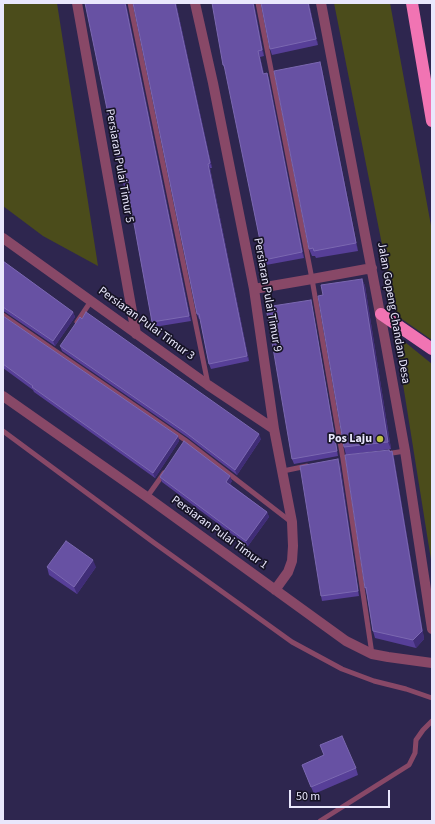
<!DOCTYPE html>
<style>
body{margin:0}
#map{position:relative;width:435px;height:824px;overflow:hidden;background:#2e264f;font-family:"Source Sans 3",sans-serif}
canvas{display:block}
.frame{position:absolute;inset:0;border:4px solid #e9e7fc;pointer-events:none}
.scale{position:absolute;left:289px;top:790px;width:101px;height:18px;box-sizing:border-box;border:2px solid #e9e7fc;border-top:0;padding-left:5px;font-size:12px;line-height:14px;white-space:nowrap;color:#e9e7fc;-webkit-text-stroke:3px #161325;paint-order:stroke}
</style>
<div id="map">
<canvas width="435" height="824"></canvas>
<div class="frame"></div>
<div class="scale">50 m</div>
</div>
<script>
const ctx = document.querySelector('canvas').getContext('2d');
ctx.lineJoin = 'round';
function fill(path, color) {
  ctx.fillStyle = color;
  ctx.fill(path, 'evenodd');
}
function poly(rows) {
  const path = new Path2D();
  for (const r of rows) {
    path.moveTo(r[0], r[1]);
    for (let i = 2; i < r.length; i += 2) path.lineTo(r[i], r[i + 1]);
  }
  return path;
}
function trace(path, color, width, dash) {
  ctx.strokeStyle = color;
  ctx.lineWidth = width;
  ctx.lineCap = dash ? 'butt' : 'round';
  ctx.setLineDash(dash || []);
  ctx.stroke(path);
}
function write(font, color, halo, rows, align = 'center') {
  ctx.font = font + ' "Source Sans 3",sans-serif';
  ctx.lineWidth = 3.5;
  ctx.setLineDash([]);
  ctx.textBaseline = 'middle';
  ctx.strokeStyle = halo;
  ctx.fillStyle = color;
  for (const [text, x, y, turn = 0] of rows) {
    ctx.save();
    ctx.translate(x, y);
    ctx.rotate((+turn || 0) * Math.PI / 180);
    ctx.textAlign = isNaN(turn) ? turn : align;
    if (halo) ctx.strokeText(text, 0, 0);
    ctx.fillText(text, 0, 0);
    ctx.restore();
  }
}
fill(poly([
 [3,3,57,3,98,266,43,236,3,206],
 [334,3,390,3,432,231,432,340,396,315],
 [395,334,432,364,432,566]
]), '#4b4c1b');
trace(poly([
 [130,3,208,384],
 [258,3,312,279,343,459,372,654],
 [3,315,185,440,290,521],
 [77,322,91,301],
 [3,431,153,542,292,642,342,669,374,681,406,689,432,698],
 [386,454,405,451],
 [283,471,307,466],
 [147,497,164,473],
 [320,821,409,765,415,753,416,740,423,730,432,721]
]), '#884867', 5);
trace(poly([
 [77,3,136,334],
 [195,3,213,83,254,289,274,429,292,522,293,546,292,561,288,572,275,590],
 [321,3,385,340,405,451,432,629],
 [3,238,208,385,274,429],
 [254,289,312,279,372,268],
 [3,396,147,497,346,641,372,654,388,657,432,663]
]), '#884867', 10);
trace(poly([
 [412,3,432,121],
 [381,314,432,349]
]), '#f174b3', 12);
fill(poly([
 [133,3,176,3,212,168,210,168,249,361,211,369,209,364,200,319,199,319,197,314],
 [261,3,309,3,318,45,272,55,270,49],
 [126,4,191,321,154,327,152,322,127,185,124,186,122,181],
 [254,4,264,56,260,57,264,74,267,73,269,79,304,258,266,265,264,260,226,71,223,65],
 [320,62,322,69,358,251,316,258,315,256,312,256,309,249],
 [3,261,73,312,75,317,55,346,5,312,3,311],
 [362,279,365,286,391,449,346,455,344,447,323,295],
 [312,305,338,456,294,464,292,459],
 [3,316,178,436,179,441,155,478,34,392,33,390,3,368],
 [60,346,261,439,237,475,187,437,62,351],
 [389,450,390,452,392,451,394,458,424,639,416,648,375,638,373,631,367,595,365,588],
 [340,464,359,596,322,601,321,596],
 [160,477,232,481,230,484,267,512,269,517,248,546,162,482],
 [47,567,96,567,77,594,49,575],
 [320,745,356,768,358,775,314,794,302,765,324,755]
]), '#573f98');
fill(poly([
 [125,3,126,3,191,321,189,316],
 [175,3,176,3,212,168,210,163],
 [253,3,254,3,264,56,262,50],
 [308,3,309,3,318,45,316,39],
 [258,51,260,57,265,80,263,74],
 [320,62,322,69,358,251,356,243],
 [267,73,269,79,304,258,302,252],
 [208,164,210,168,249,361,247,356],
 [362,279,365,286,391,449,388,442],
 [311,300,312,305,338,456,337,451],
 [73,312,75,317,55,346,53,341],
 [259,434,261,439,237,475,235,470],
 [178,436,179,441,155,478,153,473],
 [392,451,394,458,424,639,416,648,413,640],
 [338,459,340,464,359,596,358,591],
 [230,476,232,481,228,486,226,482],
 [267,512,269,517,248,546,246,541],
 [93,560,96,567,77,594,74,587]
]), '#402d77');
const building = poly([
 [85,3,125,3,189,316,152,322,126,180,122,181,85,3],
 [133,3,175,3,210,163,208,164,247,356,209,364,199,314,197,314,133,3],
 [212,3,253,3,262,50,258,51,263,74,267,73,302,252,264,260,224,65,223,65,212,3],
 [261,3,308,3,316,39,270,49,261,3],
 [320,62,356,243,314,251,313,248,309,249,274,71,320,62],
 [3,261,73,312,53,341,3,307,3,261],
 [362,279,388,442,344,447,318,296,323,295,321,285,362,279],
 [311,300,337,451,292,459,266,307,311,300],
 [86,312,259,434,235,470,185,432,60,346,80,317,82,319,86,312],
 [3,316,178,436,153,473,32,387,33,386,3,364,3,316],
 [184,441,230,476,226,482,267,512,246,541,160,477,184,441],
 [389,450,390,452,392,451,422,631,413,640,373,631,366,587,365,588,345,455,389,450],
 [338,459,358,591,321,596,300,466,338,459],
 [66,541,93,560,74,587,47,567,66,541],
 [342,736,356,768,311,787,302,765,324,755,320,745,342,736]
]);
fill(building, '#6751a3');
trace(building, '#7b68b1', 1);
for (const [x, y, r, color] of [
 [380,439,4,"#bcbf44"]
]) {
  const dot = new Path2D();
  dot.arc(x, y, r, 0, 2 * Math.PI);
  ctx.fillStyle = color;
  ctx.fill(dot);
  trace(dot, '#161325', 1.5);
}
write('12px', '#e9e7fc', '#161325', [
 ["Persiaran Pulai Timur 5",119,166,80],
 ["Persiaran Pulai Timur 9",267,295,80],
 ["Jalan Gopeng Chandan Desa",393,313,80],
 ["Persiaran Pulai Timur 3",146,324,36],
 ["Persiaran Pulai Timur 1",219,533,36]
]);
write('bold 12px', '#e9e7fc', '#161325', [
 ["Pos Laju",372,439]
], 'right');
</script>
